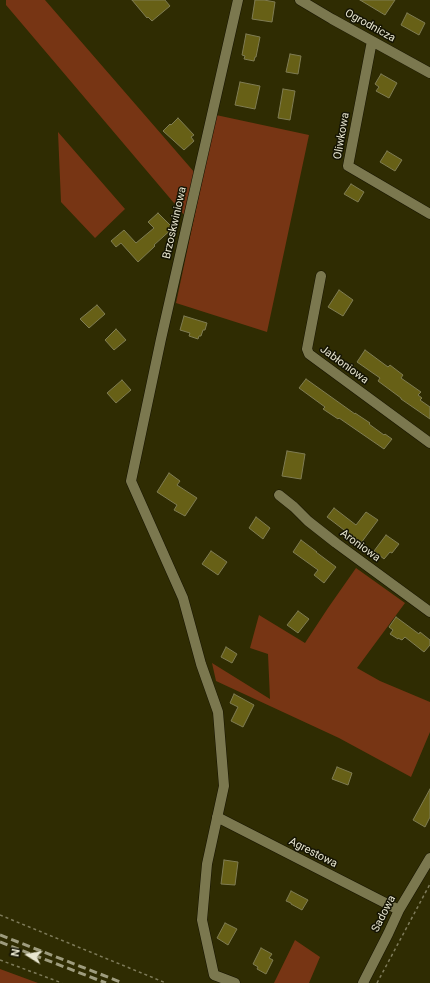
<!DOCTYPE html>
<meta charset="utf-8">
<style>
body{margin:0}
#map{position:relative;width:430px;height:983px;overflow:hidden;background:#2f2c02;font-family:Roboto,sans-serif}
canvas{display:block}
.north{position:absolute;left:8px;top:935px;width:40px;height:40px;-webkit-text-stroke:3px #151404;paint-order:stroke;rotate:281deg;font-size:11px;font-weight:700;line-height:16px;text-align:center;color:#e8e6d0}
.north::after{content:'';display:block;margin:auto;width:14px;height:18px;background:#e8e6d0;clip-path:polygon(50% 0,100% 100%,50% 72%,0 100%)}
</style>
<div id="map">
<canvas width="430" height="983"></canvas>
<div class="north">N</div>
</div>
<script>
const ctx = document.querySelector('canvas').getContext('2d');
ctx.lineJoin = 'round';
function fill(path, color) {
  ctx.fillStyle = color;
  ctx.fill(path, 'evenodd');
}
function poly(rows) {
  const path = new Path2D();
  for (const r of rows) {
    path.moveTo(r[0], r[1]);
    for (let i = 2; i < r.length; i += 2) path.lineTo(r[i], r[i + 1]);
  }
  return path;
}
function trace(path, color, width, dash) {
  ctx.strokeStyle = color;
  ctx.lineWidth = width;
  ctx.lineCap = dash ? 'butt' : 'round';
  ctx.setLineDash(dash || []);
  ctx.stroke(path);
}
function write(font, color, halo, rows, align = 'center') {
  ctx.font = font + ' Roboto,sans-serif';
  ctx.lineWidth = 3;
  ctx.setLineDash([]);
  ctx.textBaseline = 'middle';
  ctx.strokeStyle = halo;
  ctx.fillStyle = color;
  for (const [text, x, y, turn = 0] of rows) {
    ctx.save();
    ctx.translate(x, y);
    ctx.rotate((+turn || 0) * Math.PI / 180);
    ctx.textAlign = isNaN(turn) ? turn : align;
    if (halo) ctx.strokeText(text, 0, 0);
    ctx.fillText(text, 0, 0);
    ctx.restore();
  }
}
fill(poly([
 [6,0,45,0,195,173,185,216,6,5],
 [216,115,309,135,267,332,176,303],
 [58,132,125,209,95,238,61,202],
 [356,568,405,603,357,668,380,681,430,702,430,732,411,777,339,738,216,681,212,663,270,699,268,654,250,648,259,615,305,643,328,608],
 [295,940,320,957,309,983,274,983],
 [0,969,38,983,0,983]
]), '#773514');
const building = poly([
 [132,0,165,0,170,6,152,21,148,17,147,18,132,0],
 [255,0,264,0,275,2,272,22,252,19,255,0],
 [360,0,395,0,385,15,360,0],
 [407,13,425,23,419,35,401,25,407,13],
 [246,34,260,37,256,57,255,57,254,61,244,59,245,56,242,55,246,34],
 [290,54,301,56,298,74,286,72,290,54],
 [381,74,397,83,389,98,376,91,379,87,375,84,381,74],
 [240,82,260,86,255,109,235,105,240,82],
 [283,89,295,91,290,120,278,118,283,89],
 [178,118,194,135,191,137,194,141,184,150,163,131,170,124,171,125,178,118],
 [387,151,402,160,395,171,380,162,387,151],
 [351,184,364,192,358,202,344,194,351,184],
 [158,213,173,228,154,245,155,246,138,262,121,243,116,247,111,241,124,230,136,243,154,228,148,222,158,213],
 [339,290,353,300,343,316,328,307,339,290],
 [97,305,105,314,89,328,80,319,97,305],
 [184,316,207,323,205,330,203,330,201,336,199,336,198,339,189,336,190,333,180,330,184,316],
 [116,329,126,340,114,350,105,340,116,329],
 [365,350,388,367,390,365,403,375,401,378,421,392,418,395,422,398,420,400,430,407,430,419,401,399,401,398,378,381,380,378,357,362,365,350],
 [306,379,355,414,355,413,370,423,369,424,384,435,385,434,392,439,384,449,339,418,338,419,323,409,325,407,299,388,306,379],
 [122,380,131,390,116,403,107,393,122,380],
 [287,451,305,454,301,479,282,476,287,451],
 [169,473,180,481,177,485,197,498,185,516,174,510,177,505,157,492,169,473],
 [334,508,356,525,366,512,378,520,361,543,327,517,334,508],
 [256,517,270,528,263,539,249,528,256,517],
 [386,535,399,544,392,553,390,552,384,559,374,551,386,535],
 [301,540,317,552,316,552,336,567,324,583,314,575,318,570,293,552,301,540],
 [211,551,227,562,218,575,202,564,211,551],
 [298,611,309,619,298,633,287,625,298,611],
 [396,617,419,634,420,632,430,640,430,645,424,652,405,637,402,640,398,638,398,639,390,634,393,630,389,627,396,617],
 [226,647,237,654,232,663,221,657,226,647],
 [234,694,254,705,243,727,231,721,238,707,230,703,234,694],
 [337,767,352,773,348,785,332,779,337,767],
 [430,789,430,817,425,827,413,820,430,789],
 [224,860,238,862,235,885,221,884,224,860],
 [291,891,308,900,302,910,291,904,291,903,286,901,291,891],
 [225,923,237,929,228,945,217,938,225,923],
 [261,948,272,954,269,958,273,960,266,974,257,969,258,967,253,964,261,948]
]);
fill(building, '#676016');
trace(building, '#7f7c53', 1);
const minor = poly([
 [300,0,332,19,430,73],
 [372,41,348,166,430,214],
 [321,276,307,349,309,354,430,443],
 [279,495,294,507,308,521,336,543,430,612],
 [217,817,399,910],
 [235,983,214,975,202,920,207,864,224,786,218,712,201,664,183,598,131,481,161,339,238,0],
 [363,983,388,934,399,910,430,858]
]);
trace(minor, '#171400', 11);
trace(poly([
 [0,915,166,983],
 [0,960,62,983],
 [377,983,430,884]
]), '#7e7b5a', 1.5, [3, 3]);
trace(minor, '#7b784f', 10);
trace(poly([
 [0,935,123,983],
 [0,942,106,983]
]), '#9e9c7e', 3, [8, 4]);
write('11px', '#e8e6d0', '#151404', [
 ["Ogrodnicza",370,26,29],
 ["Oliwkowa",342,136,-80],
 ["Brzoskwiniowa",175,223,-77],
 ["Jabłoniowa",344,365,36],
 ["Aroniowa",360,546,36],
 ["Agrestowa",313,853,27],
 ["Sadowa",384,914,-63]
]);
</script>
